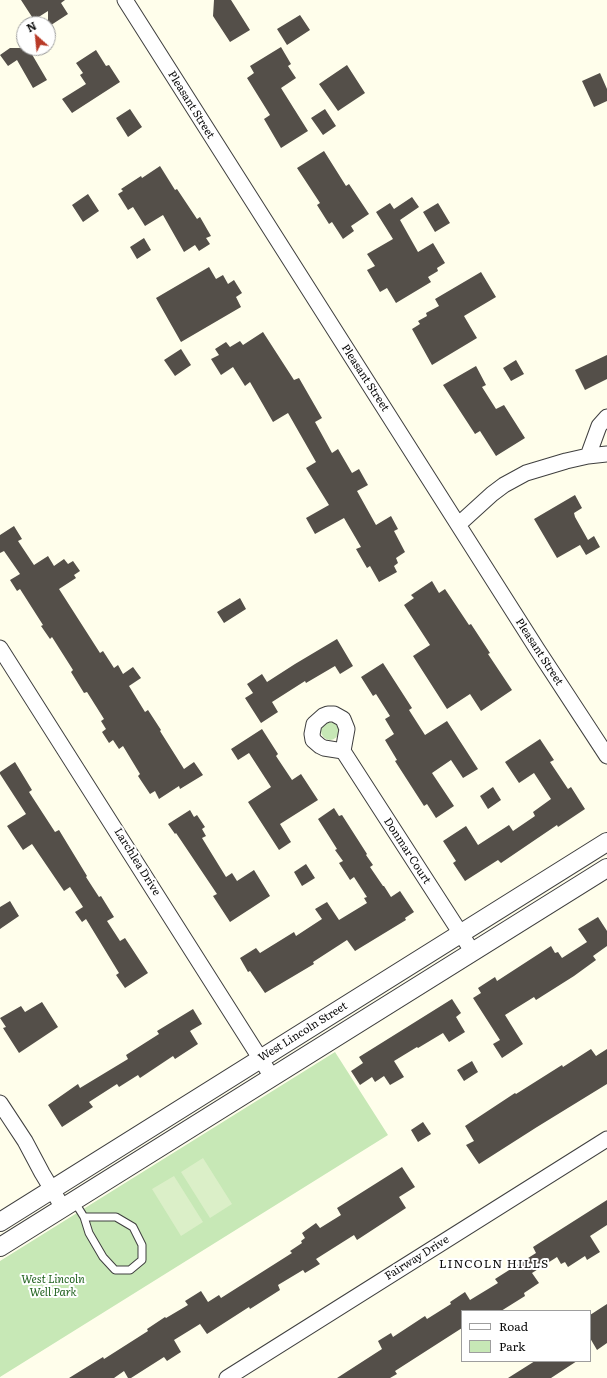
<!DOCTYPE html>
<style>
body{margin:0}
#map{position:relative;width:607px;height:1378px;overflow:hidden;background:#fffeeb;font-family:Literata,serif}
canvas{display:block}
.legend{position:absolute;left:461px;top:1310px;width:130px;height:52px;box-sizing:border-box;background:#fff;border:1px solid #9e9e9e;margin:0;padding:5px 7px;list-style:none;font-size:12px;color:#0c0c0c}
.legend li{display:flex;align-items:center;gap:8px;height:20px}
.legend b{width:20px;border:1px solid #9e9e9e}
.north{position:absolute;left:16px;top:16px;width:40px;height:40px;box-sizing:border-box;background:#fff;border:1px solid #9e9e9e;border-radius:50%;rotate:333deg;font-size:11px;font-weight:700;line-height:16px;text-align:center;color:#0c0c0c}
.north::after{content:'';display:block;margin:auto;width:14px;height:18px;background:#b83a27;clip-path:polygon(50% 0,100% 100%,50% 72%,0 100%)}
</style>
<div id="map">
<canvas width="607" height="1378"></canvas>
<ul class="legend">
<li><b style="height:5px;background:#fff"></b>Road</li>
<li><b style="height:11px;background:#c7e8b6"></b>Park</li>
</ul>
<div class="north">N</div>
</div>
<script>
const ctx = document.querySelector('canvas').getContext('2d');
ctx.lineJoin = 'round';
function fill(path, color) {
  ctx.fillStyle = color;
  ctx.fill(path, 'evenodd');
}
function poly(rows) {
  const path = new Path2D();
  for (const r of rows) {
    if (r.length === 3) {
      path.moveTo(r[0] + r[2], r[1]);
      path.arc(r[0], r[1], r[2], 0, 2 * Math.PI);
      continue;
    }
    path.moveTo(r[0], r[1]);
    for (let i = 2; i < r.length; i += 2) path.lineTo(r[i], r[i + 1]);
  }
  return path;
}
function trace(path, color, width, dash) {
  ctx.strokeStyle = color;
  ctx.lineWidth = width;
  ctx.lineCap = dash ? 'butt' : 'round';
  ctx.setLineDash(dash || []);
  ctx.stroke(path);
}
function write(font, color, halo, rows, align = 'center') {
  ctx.font = font + ' Literata,serif';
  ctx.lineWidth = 4;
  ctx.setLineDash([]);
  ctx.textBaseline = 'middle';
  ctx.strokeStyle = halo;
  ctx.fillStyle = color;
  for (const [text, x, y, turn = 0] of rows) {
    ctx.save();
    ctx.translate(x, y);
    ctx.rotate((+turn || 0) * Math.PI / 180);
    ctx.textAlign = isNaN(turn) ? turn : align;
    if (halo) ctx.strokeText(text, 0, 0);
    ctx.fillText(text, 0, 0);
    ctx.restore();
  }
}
fill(poly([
 [330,731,9],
 [335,1052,388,1135,0,1377,0,1261]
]), '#c7e8b6');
fill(poly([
 [203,1158,232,1204,210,1218,181,1172],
 [174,1176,203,1222,181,1236,152,1189]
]), '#dbefc8');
fill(poly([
 [21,0,65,0,61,3,68,14,48,27,48,11,34,20],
 [214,0,231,0,250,30,230,42,213,16],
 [300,15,310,30,287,45,277,29],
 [281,47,291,64,288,66,296,78,281,88,308,131,281,148,264,119,270,115,247,78,254,73,250,66],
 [10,48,34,48,30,51,47,80,33,88,17,60,8,66,0,55],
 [96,50,106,66,109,65,120,82,72,113,62,99,86,84,80,75,83,73,76,63],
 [347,65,365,93,338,111,319,84],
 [600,73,607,89,607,101,594,107,582,81],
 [130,109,142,127,128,137,116,118],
 [325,109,336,126,323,135,311,118],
 [324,151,346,186,349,184,369,214,351,226,354,231,343,239,332,222,329,224,317,205,320,203,297,168],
 [160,166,175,190,177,189,197,219,200,217,211,236,206,238,210,244,199,251,195,245,184,252,163,215,145,226,133,207,128,210,118,194,123,191,121,189,141,176,142,178],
 [88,194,99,211,83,222,72,205],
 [412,197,419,207,400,220,418,252,433,243,445,263,437,268,438,271,428,277,431,282,396,303,387,288,380,292,367,270,375,266,367,254,393,239,376,212,390,203,394,209],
 [438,203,450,223,435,232,423,212],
 [144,238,151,250,137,259,130,247],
 [209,267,216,279,223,275,228,284,234,280,242,293,236,297,241,307,181,342,156,298],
 [481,272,496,297,464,316,477,338,432,365,412,329,420,324,418,321,427,316,426,313,439,306,435,299],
 [263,332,294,380,299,378,322,418,315,422,332,453,338,449,352,473,359,469,368,485,357,491,376,525,391,516,398,529,394,531,405,552,396,558,398,563,394,566,397,572,379,582,370,566,367,568,356,549,361,547,344,518,315,534,306,518,329,505,306,468,316,462,288,413,273,422,250,382,245,386,233,367,221,375,211,359,219,355,215,349,226,342,230,347,240,341,243,345],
 [181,349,191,365,175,376,164,360],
 [607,355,607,379,585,390,575,370],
 [516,360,524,374,511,381,503,368],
 [476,366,486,385,482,387,496,409,504,405,525,438,496,456,480,431,475,434,443,385],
 [575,495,582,508,574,513,575,517,588,540,594,536,600,547,586,555,580,545,557,558,534,519],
 [14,526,22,539,18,541,34,565,48,556,54,566,64,559,68,564,73,561,80,571,74,575,76,578,59,589,100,653,103,651,114,668,118,665,123,674,133,667,141,678,129,686,145,712,148,710,161,730,160,731,184,769,194,762,203,775,180,789,179,786,159,799,155,791,150,794,138,776,140,774,123,746,119,749,113,740,109,743,102,732,106,729,101,721,104,719,87,692,84,693,71,672,73,670,52,637,50,639,41,626,43,625,20,589,17,591,10,580,20,574,4,551,0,553,0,535],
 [432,581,439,593,445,589,469,625,471,624,490,653,488,654,512,690,481,711,470,694,447,709,413,656,430,645,404,605,414,598,411,595],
 [240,598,246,609,224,623,217,612],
 [337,639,353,666,340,674,335,666,306,683,305,681,272,702,278,712,261,723,245,698,253,693,247,684,262,674,267,682,295,664],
 [383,663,412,708,409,710,425,735,447,721,478,769,463,778,451,760,432,773,454,806,436,818,427,804,424,806,395,761,397,760,385,740,394,734,385,719,390,716,376,694,373,696,361,677],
 [262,729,278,754,276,756,292,780,301,774,318,800,280,824,291,842,279,850,248,802,271,787,249,753,238,760,231,749],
 [540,739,554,760,550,762,568,789,571,787,585,809,558,827,557,825,501,863,498,860,465,881,453,863,456,861,443,841,466,826,478,845,509,825,513,831,535,816,533,812,551,799,534,773,519,783,505,762],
 [15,762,32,790,29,792,55,832,59,830,87,876,86,877,99,897,101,896,114,917,107,921,120,941,125,938,148,973,125,988,116,975,119,973,86,919,82,922,75,912,83,907,70,887,64,891,32,844,23,850,7,826,26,814,0,774,0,772],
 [493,787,501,800,488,809,480,796],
 [334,808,339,816,342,815,367,854,366,855,373,865,370,867,383,886,384,886,391,897,400,891,414,912,405,918,406,920,355,951,347,940,313,962,314,964,265,993,250,971,248,972,240,958,256,948,260,953,294,932,296,936,322,919,315,909,327,902,339,920,367,903,364,898,367,897,354,877,350,880,339,863,343,861,335,850,337,849,318,819],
 [190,810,194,817,197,815,205,827,202,829,206,836,202,838,226,877,232,873,237,881,254,870,270,896,230,922,213,896,217,894,176,833,175,834,168,824],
 [306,864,315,878,302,886,294,872],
 [10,901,19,916,0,929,0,907],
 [598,917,607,931,607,946,593,956,596,960,574,976,536,1000,534,997,505,1015,523,1044,502,1058,493,1044,500,1040,473,998,481,993,478,988,495,977,497,981,551,946,555,953,558,952,562,958,587,942,578,929],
 [452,999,461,1013,456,1017,465,1032,449,1042,443,1033,418,1048,417,1047,394,1061,404,1077,390,1085,384,1076,375,1082,372,1077,360,1085,351,1071,363,1063,359,1057],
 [42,1002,58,1027,19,1053,3,1028,6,1027,0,1018,21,1006,25,1012],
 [193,1009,202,1024,190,1031,198,1044,175,1059,173,1056,140,1078,138,1075,119,1087,117,1084,89,1102,93,1107,62,1127,48,1105,78,1084,80,1088,128,1059,126,1055,159,1034,157,1031],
 [591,1049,596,1056,607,1049,607,1084,537,1127,479,1164,466,1145,474,1141,465,1126,515,1093,516,1094,562,1065,563,1067],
 [472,1061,478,1072,464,1081,457,1070],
 [423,1122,431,1134,418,1142,411,1130],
 [402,1167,415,1187,399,1197,406,1208,357,1240,354,1235,316,1259,320,1264,305,1273,303,1270,278,1285,280,1290,250,1309,249,1307,207,1334,200,1324,174,1340,181,1352,167,1361,164,1357,131,1378,128,1378,124,1371,114,1378,69,1378,103,1357,104,1359,148,1331,147,1329,165,1317,166,1318,188,1305,185,1301,201,1291,208,1302,219,1295,221,1298,292,1253,290,1251,302,1243,301,1241,305,1238,302,1233,316,1223,320,1228,341,1215,337,1208],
 [607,1200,607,1225,590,1236,600,1252,587,1260,585,1256,568,1267,565,1262,561,1264,557,1257,532,1273,539,1283,524,1293,525,1296,501,1311,462,1311,462,1328,409,1362,395,1371,397,1374,390,1378,337,1378,382,1349,378,1341,391,1333,393,1337,425,1316,427,1319,451,1304,450,1302,465,1292,470,1300,498,1283,495,1279,536,1253,533,1247],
 [607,1304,607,1343,597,1350,590,1338,590,1315],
 [535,1361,577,1361,551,1378,508,1378]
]), '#544f49');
const service = poly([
 [74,1201,84,1217,89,1233,103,1257,115,1270,130,1270,142,1260,142,1245,133,1227,116,1217,84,1217]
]);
const minor = poly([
 [125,0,537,649,607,756],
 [588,456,599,426,607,417],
 [459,524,492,494,504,485,526,473,566,461,588,456,607,454],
 [0,648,272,1077],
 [343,751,324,748,320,746,313,740,312,734,314,724,323,716,328,714,334,714,343,719,347,729,343,751,472,951],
 [0,1103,25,1141,42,1173,63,1208],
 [227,1378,607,1139]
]);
const tertiary = poly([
 [0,1222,607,842],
 [0,1247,607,868]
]);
trace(service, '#3f3f3f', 9);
trace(minor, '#3f3f3f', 17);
trace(tertiary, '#3f3f3f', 20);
trace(service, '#fff', 7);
trace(minor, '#fff', 15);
trace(tertiary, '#fff', 18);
write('11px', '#0c0c0c', '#fff', [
 ["Pleasant Street",191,105,58],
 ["Pleasant Street",365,378,57],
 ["Pleasant Street",539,652,57],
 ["Donmar Court",407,851,57],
 ["Larchlea Drive",137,862,58],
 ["West Lincoln Street",303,1032,-32],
 ["Fairway Drive",417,1258,-32]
]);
write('italic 11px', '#20621e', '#fff', [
 ["West Lincoln",53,1280],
 ["Well Park",53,1293]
]);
ctx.letterSpacing = '1px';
write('12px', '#0c0c0c', '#fff', [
 ["LINCOLN HILLS",494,1264]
]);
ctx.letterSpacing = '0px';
</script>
